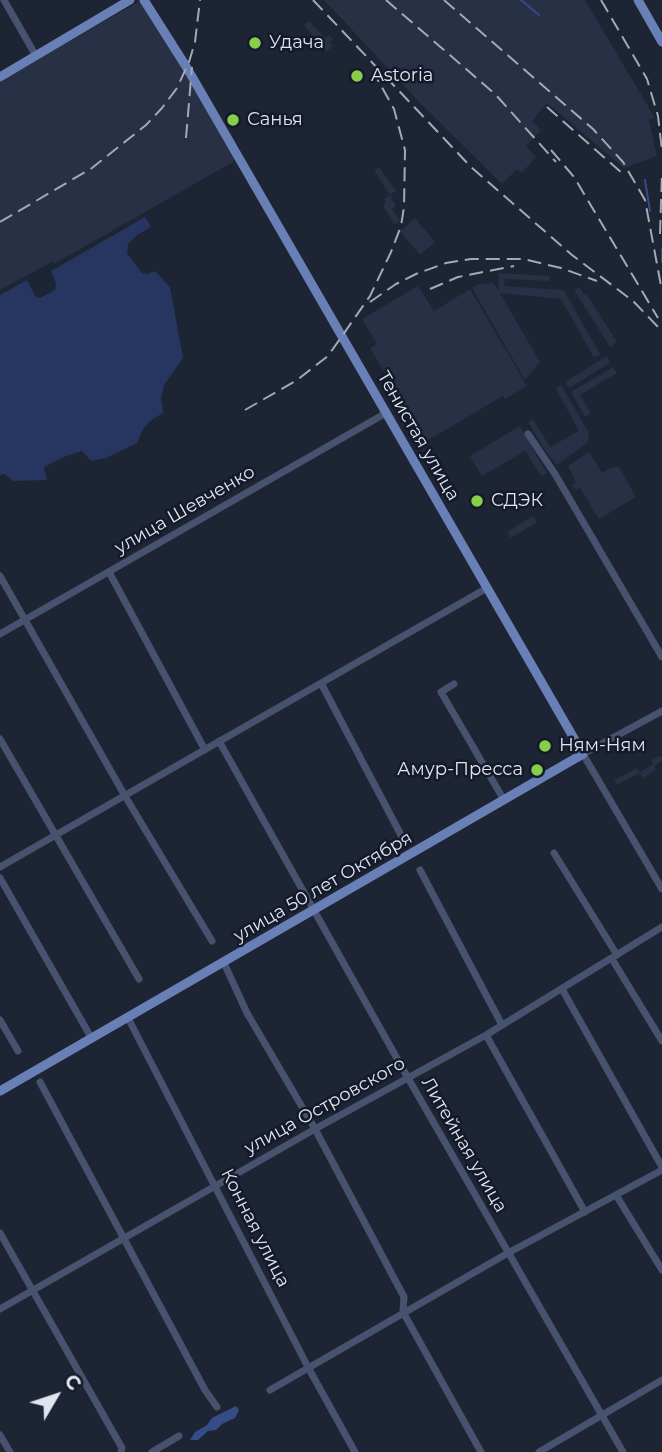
<!DOCTYPE html>
<meta charset="utf-8">
<style>
body{margin:0}
#map{position:relative;width:662px;height:1452px;overflow:hidden;background:#1d2434;font-family:Montserrat,sans-serif}
canvas{display:block}
.north{position:absolute;left:21px;top:1361px;width:70px;height:70px;-webkit-text-stroke:5px #141a2a;paint-order:stroke;rotate:51deg;font-size:19px;font-weight:700;line-height:28px;text-align:center;color:#e0e5f0}
.north::after{content:'';display:block;margin:auto;width:24px;height:32px;background:#e0e5f0;clip-path:polygon(50% 0,100% 100%,50% 72%,0 100%)}
</style>
<div id="map">
<canvas width="662" height="1452"></canvas>
<div class="north">С</div>
</div>
<script>
const ctx = document.querySelector('canvas').getContext('2d');
ctx.lineJoin = 'round';
function fill(path, color) {
  ctx.fillStyle = color;
  ctx.fill(path, 'evenodd');
}
function poly(rows) {
  const path = new Path2D();
  for (const r of rows) {
    path.moveTo(r[0], r[1]);
    for (let i = 2; i < r.length; i += 2) path.lineTo(r[i], r[i + 1]);
  }
  return path;
}
function trace(path, color, width, dash) {
  ctx.strokeStyle = color;
  ctx.lineWidth = width;
  ctx.lineCap = dash ? 'butt' : 'round';
  ctx.setLineDash(dash || []);
  ctx.stroke(path);
}
function write(font, color, halo, rows, align = 'center') {
  ctx.font = font + ' Montserrat,sans-serif';
  ctx.lineWidth = 5;
  ctx.setLineDash([]);
  ctx.textBaseline = 'middle';
  ctx.strokeStyle = halo;
  ctx.fillStyle = color;
  for (const [text, x, y, turn = 0] of rows) {
    ctx.save();
    ctx.translate(x, y);
    ctx.rotate((+turn || 0) * Math.PI / 180);
    ctx.textAlign = isNaN(turn) ? turn : align;
    if (halo) ctx.strokeText(text, 0, 0);
    ctx.fillText(text, 0, 0);
    ctx.restore();
  }
}
fill(poly([
 [324,0,585,0,655,118,649,120,657,156,624,168,547,103,532,121,541,130,526,146,536,157,522,173,517,169,502,184,422,105],
 [138,2,146,4,235,157,233,162,54,264,52,262,0,290,0,81],
 [309,21,325,38,329,35,333,39,330,42,333,46,326,52,315,43,313,37,304,25],
 [379,167,396,191,390,195,396,206,392,209,400,221,395,224,383,206,386,203,384,199,390,195,374,170],
 [415,218,435,242,420,255,400,231],
 [498,273,549,276,549,281,505,279,504,286,564,290,600,354,594,358,561,299,500,293,540,362,525,380,472,288,478,284,493,283,499,291],
 [418,286,434,311,470,289,527,386,505,399,503,396,425,442,370,348,377,344,362,319],
 [579,287,584,294,586,293,617,342,610,347,574,290],
 [607,356,610,363,569,388,565,382],
 [613,367,617,373,580,395,591,413,585,417,571,392],
 [561,385,589,433,588,442,557,465,544,449,528,422,533,419,550,447,579,431,556,389],
 [520,426,547,473,541,476,525,451,482,476,470,456],
 [589,452,602,473,611,468,619,467,636,497,599,519,580,488,576,490,572,485,576,482,568,466],
 [533,516,537,522,511,538,507,532],
 [659,756,662,757,662,761,654,766,656,770,643,778,640,773,617,785,614,780,637,768,640,772,653,764,651,760]
]), '#273044');
fill(poly([
 [145,217,151,227,137,235,128,244,127,253,142,273,148,274,155,271,170,287,183,358,164,385,161,398,163,413,150,421,143,429,137,443,106,458,91,461,82,451,66,456,44,467,47,480,13,481,5,474,0,475,0,295,27,280,35,296,40,298,55,290,56,284,51,271]
]), '#263660');
fill(poly([
 [236,1406,239,1410,235,1418,222,1424,216,1430,208,1431,198,1440,190,1440,195,1432,207,1425,212,1418]
]), '#354c88');
trace(poly([
 [521,0,539,15],
 [645,180,650,211],
 [662,249,662,262]
]), '#354c88', 2);
trace(poly([
 [4,0,36,56],
 [528,434,555,474,662,657],
 [109,572,205,750],
 [0,576,125,796,212,941],
 [0,634,386,413],
 [321,683,402,837],
 [454,684,441,692,504,800],
 [662,711,583,754,662,889],
 [0,739,139,979],
 [219,741,408,1078,623,1452],
 [554,853,617,955],
 [0,867,487,588],
 [420,870,502,1025],
 [0,878,92,1039],
 [612,959,662,1041],
 [224,963,247,1013,315,1129,404,1297,403,1312,481,1452],
 [562,989,662,1167],
 [128,1018,309,1369,355,1452],
 [0,1020,18,1051],
 [486,1035,585,1212],
 [40,1082,205,1390,217,1407],
 [616,1195,662,1270],
 [0,1233,122,1448,121,1452],
 [0,1309,315,1129,486,1035,662,927],
 [270,1390,508,1253,662,1170],
 [0,1435,10,1452],
 [152,1452,179,1436],
 [539,1452,662,1380]
]), '#47536e', 7);
trace(poly([
 [638,0,662,42],
 [0,77,130,0],
 [0,1091,583,754,187,68,144,0]
]), '#6980b7', 9);
trace(poly([
 [313,0,471,167,572,255,633,301,662,331],
 [386,0,495,94,556,162],
 [444,0,593,129,623,162,645,200,662,291],
 [601,0,647,79,658,116,662,150],
 [547,107,623,174],
 [186,138,192,67],
 [551,150,574,177,658,318],
 [0,222,92,168,146,125,162,108,177,88,189,62,195,42,200,0],
 [660,234,662,173],
 [430,289,458,277,514,266],
 [370,302,396,284,416,274,446,263,471,259,523,259,561,268,597,281],
 [245,410,297,380,328,356,370,296,391,252,401,226,404,207,405,150,394,109,375,75]
]), '#a3a9b6', 2, [14, 7]);
for (const [x, y, r, color] of [
 [255,43,7,"#89ce48"],
 [357,76,7,"#89ce48"],
 [233,120,7,"#89ce48"],
 [477,501,7,"#89ce48"],
 [545,746,7,"#89ce48"],
 [537,770,7,"#89ce48"]
]) {
  const dot = new Path2D();
  dot.arc(x, y, r, 0, 2 * Math.PI);
  ctx.fillStyle = color;
  ctx.fill(dot);
  trace(dot, '#141a2a', 2.5);
}
write('18px', '#e0e5f0', '#141a2a', [
 ["Удача",269,43],
 ["Astoria",371,76],
 ["Санья",247,120],
 ["СДЭК",491,501],
 ["Ням-Ням",559,746],
 ["Амур-Пресса",523,770,"right"]
], 'left');
write('18px', '#e0e5f0', '#141a2a', [
 ["Тенистая улица",418,436,60],
 ["улица Шевченко",185,510,-30],
 ["улица 50 лет Октября",323,887,-30],
 ["улица Островского",325,1106,-29],
 ["Литейная улица",464,1145,60],
 ["Конная улица",255,1228,63]
]);
</script>
